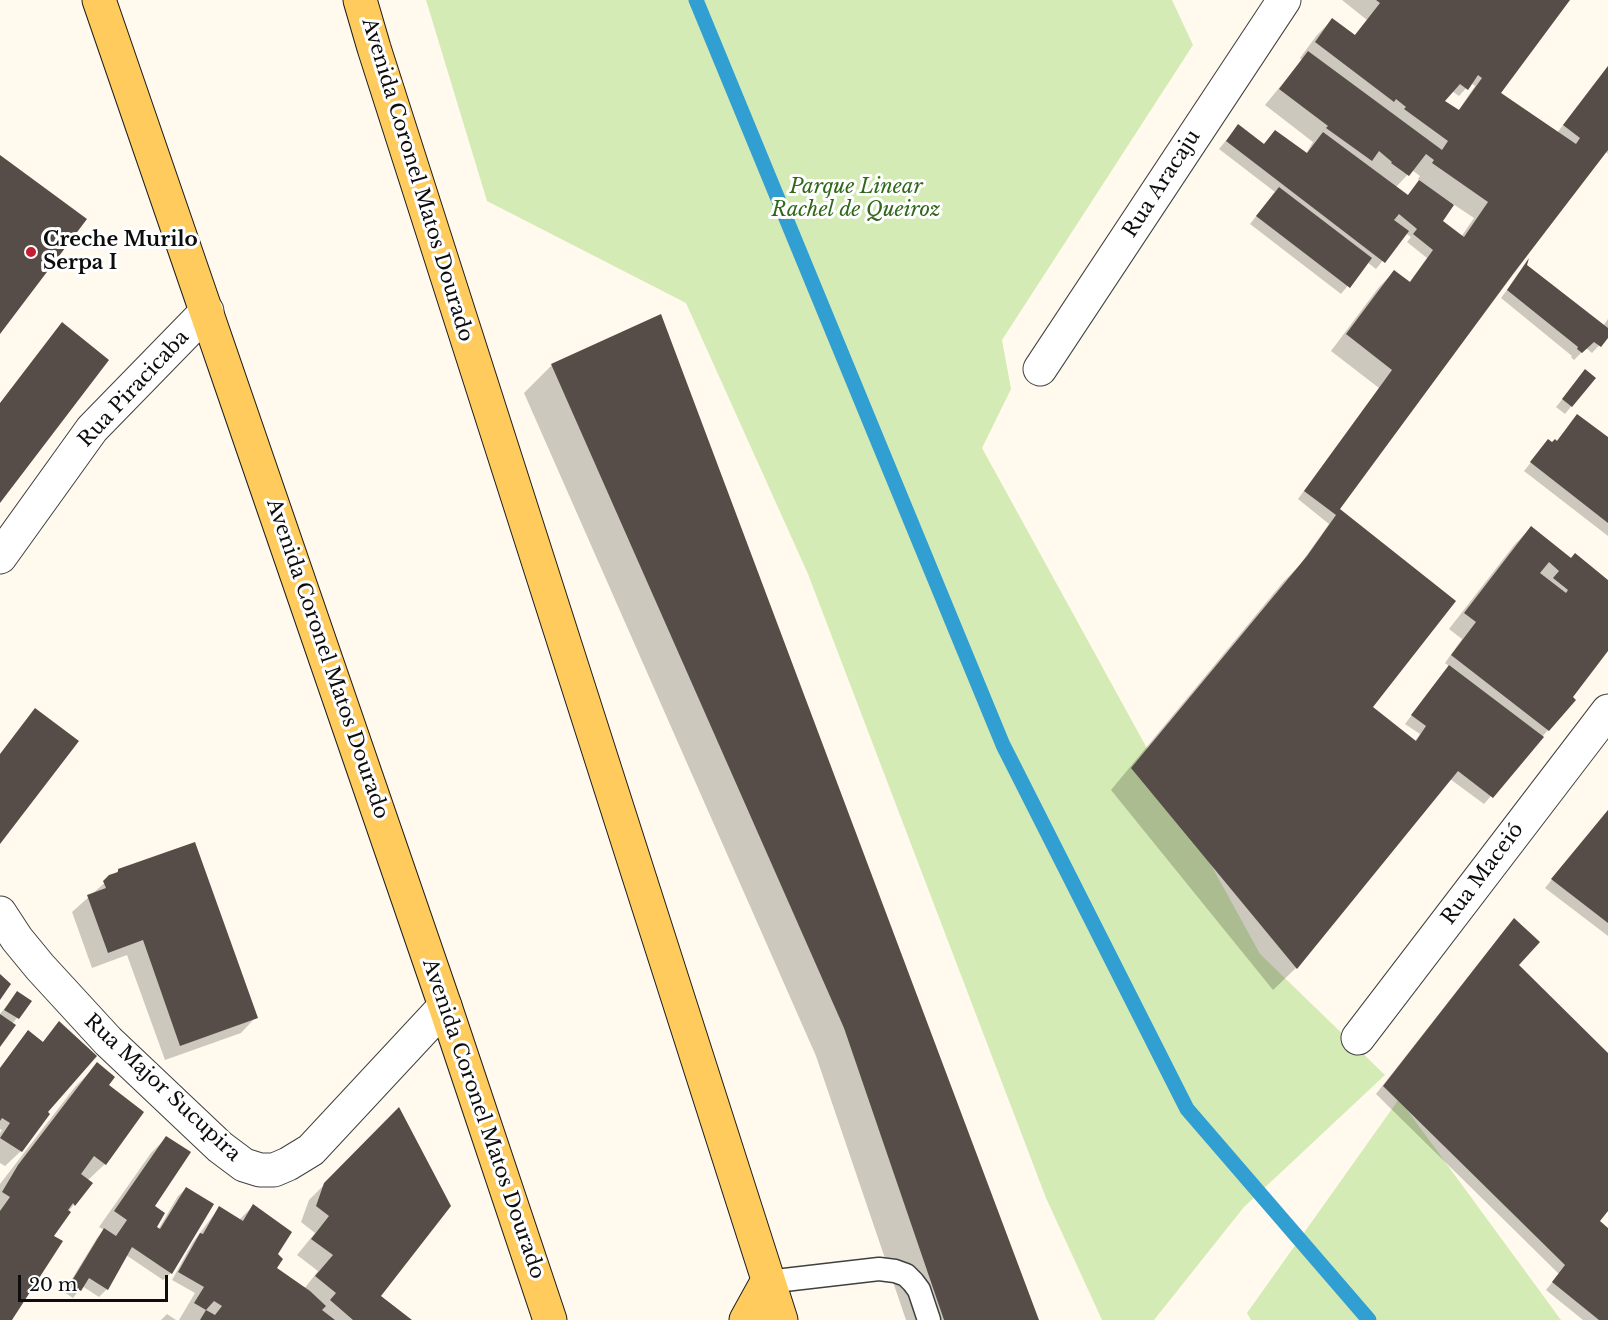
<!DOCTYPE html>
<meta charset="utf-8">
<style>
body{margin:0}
#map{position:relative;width:1608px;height:1320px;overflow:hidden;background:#fffaed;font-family:"Libre Baskerville",serif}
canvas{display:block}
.scale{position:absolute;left:18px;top:1275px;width:150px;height:27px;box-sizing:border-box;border:3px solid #0d0d0d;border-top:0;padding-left:8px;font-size:18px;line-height:21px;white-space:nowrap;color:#0d0d0d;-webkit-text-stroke:4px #fff;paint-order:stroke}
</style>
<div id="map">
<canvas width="1608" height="1320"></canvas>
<div class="scale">20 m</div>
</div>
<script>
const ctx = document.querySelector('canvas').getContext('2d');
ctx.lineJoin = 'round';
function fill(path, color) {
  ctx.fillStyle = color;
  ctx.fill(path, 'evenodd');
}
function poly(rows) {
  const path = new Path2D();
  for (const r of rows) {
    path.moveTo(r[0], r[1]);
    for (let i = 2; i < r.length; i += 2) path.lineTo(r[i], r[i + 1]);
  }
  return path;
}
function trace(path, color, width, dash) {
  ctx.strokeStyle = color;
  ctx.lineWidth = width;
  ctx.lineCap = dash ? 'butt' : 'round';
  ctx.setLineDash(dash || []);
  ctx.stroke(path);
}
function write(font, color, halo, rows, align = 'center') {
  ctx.font = font + ' "Libre Baskerville",serif';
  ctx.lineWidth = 6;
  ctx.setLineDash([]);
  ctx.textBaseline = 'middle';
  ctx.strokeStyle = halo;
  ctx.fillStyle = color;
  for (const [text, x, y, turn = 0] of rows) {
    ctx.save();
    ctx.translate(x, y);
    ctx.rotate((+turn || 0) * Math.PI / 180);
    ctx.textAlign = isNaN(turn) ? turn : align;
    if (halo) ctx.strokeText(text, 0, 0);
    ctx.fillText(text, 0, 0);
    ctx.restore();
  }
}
fill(poly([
 [426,0,1172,0,1193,45,1002,340,1011,389,982,448,1260,954,1385,1075,1244,1207,1154,1320,1102,1320,1046,1198,808,574,686,303,487,201],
 [1399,1099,1561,1320,1251,1320,1247,1313]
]), '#d5ebb5');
fill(poly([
 [1342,0,1569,0,1500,92,1557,133,1608,66,1608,154,1605,151,1338,510,1371,707,1415,741,1420,734,1405,724,1449,666,1445,663,1462,639,1449,629,1515,544,1531,528,1571,560,1608,582,1608,649,1548,730,1484,804,1450,779,1296,968,1273,990,1111,790,1284,581,1299,566,1329,524,1298,499,1379,388,1331,351,1379,287,1394,272,1409,283,1427,258,1407,242,1411,237,1405,233,1376,269,1367,262,1341,294,1250,224,1275,192,1219,149,1238,126,1263,145,1275,132,1306,154,1313,142,1265,105,1302,60,1300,58,1317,35,1332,20,1354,36,1367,20],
 [1471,83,1475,86,1458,111,1443,101,1452,91,1459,96],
 [1412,170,1420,176,1418,179,1420,181,1407,196,1396,187],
 [1453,204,1474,218,1461,237,1441,221],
 [1525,266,1603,326,1608,319,1608,336,1592,353,1586,348,1574,360,1571,357,1572,356,1501,298],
 [552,365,1038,1320,906,1320,816,1056,524,393],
 [1585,371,1594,378,1565,414,1556,407],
 [1577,416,1608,440,1608,536,1524,471,1548,441,1552,444,1556,442],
 [1608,810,1608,936,1545,888],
 [119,870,256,1017,241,1033,165,1060,127,955,92,968,72,912],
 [1507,927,1517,965,1608,1055,1608,1208,1598,1221,1608,1229,1608,1320,1583,1320,1546,1290,1559,1274,1376,1094],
 [17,993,30,1002,12,1024,0,1045,0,1014],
 [59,1023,46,1112,21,1151,5,1166,0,1163,0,1133,2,1130,0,1129,0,1068,21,1040,42,1043],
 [98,1064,107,1085,142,1112,105,1164,87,1181,91,1183,68,1212,52,1237,10,1320,0,1320,0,1184,75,1087],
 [399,1110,379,1296,409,1320,179,1320,195,1293,172,1280,193,1242,219,1208,239,1220,253,1206,276,1255,274,1268,304,1289,318,1271,297,1255,315,1233,301,1222,309,1200],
 [166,1138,149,1212,155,1227,158,1230,178,1196,186,1189,171,1273,163,1280,126,1255,107,1289,99,1297,82,1286,73,1298,64,1292,97,1238,104,1230,99,1227,151,1153],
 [167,1314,176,1320,161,1320]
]), '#0003');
trace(poly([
 [696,0,1003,745,1187,1109,1369,1320]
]), '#329fd3', 15);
fill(poly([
 [1376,0,1570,0,1501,93,1576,144,1580,138,1563,125,1608,66,1608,150,1513,274,1340,509,1456,601,1373,707,1416,741,1426,726,1411,715,1449,665,1544,737,1493,798,1458,771,1297,969,1131,768,1307,556,1336,515,1304,491,1392,370,1346,334,1394,270,1410,282,1433,250,1413,234,1417,229,1399,214,1394,220,1409,231,1385,263,1226,141,1238,124,1264,144,1275,130,1307,153,1323,132,1408,195,1419,180,1454,205,1443,221,1464,237,1488,202,1432,163,1434,160,1426,154,1409,176,1391,163,1392,162,1379,151,1372,161,1326,128,1328,126,1279,89,1308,51,1442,150,1448,141,1404,109,1406,107,1396,99,1394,102,1315,42,1332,18,1355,35,1380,3],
 [1478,75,1482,78,1459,110,1445,101,1460,84,1468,90],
 [0,155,87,219,0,334],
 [1279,187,1372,258,1350,288,1256,216],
 [1529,258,1527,265,1608,328,1608,338,1601,347,1594,342,1582,353,1577,349,1578,347,1507,290],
 [661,314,1039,1320,944,1320,844,1028,551,364],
 [62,322,109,360,0,503,0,403],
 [1585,369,1596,378,1572,407,1562,399],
 [1577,414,1608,437,1608,523,1530,462,1548,439,1552,442,1555,439,1557,441],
 [1531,526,1571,558,1575,553,1608,580,1608,651,1573,697,1576,700,1549,731,1451,655,1476,622,1464,613],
 [1549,562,1559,571,1553,578,1568,590,1566,593,1540,573],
 [35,708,79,741,0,844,0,754],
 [1608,810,1608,923,1551,879],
 [195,842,258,1018,180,1046,143,940,108,953,87,895,106,888,103,881,109,875,118,872,118,869],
 [1514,918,1540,942,1519,965,1608,1053,1608,1211,1600,1221,1608,1228,1608,1320,1599,1320,1552,1282,1565,1265,1383,1086],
 [0,974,11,984,0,1000],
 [17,991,32,1001,19,1019,4,1010],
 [0,1014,16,1025,0,1047],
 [59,1021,97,1056,48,1112,50,1114,22,1152,0,1138,10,1123,2,1118,0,1121,0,1068,28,1030,43,1042],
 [97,1062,115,1077,109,1085,144,1112,106,1165,94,1156,81,1174,93,1183,75,1206,73,1203,68,1210,71,1212,54,1236,63,1241,12,1320,0,1320,0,1211,10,1197,2,1192,18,1165],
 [399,1107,451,1206,381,1296,412,1320,353,1320,330,1300,336,1293,315,1276,333,1255,311,1239,329,1216,316,1206,324,1183],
 [166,1136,191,1152,155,1206,165,1213,157,1227,160,1229,186,1187,214,1204,172,1274,132,1247,108,1290,89,1278,81,1291,70,1284,104,1228,116,1236,127,1220,114,1211],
 [253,1204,292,1232,278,1254,283,1259,277,1268,310,1291,326,1306,322,1310,335,1320,200,1320,206,1310,215,1315,222,1306,214,1301,206,1310,194,1303,204,1287,178,1272,200,1233,203,1234,219,1206,243,1221]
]), '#564d49');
const lane = poly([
 [767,1282,879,1269,895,1271,906,1275,913,1282,919,1290,929,1320]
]);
const street = poly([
 [1040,369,1284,0],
 [0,557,92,429,207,311],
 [0,913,17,939,40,967,108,1041,220,1147,244,1165,260,1170,274,1170,288,1164,311,1150,445,1006],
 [1358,1038,1608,711]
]);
const primary = poly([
 [99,0,445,1006,550,1320],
 [360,0,374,48,781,1320],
 [746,1320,767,1282]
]);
trace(lane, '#404040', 25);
trace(street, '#404040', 35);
trace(primary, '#1e1e1e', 35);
trace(lane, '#fff', 22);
trace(street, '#fff', 33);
trace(primary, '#ffcb5d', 33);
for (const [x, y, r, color] of [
 [31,252,6,"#c31e32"]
]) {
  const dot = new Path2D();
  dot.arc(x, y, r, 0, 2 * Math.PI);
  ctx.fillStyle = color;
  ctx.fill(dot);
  trace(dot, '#fff', 2);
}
write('20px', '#0d0d0d', '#fff', [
 ["Avenida Coronel Matos Dourado",417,180,73],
 ["Rua Aracaju",1162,184,-57],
 ["Rua Piracicaba",134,389,-47],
 ["Avenida Coronel Matos Dourado",327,659,71],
 ["Rua Maceió",1483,874,-53],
 ["Rua Major Sucupira",162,1088,43],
 ["Avenida Coronel Matos Dourado",483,1119,71]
]);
write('italic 20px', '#30681a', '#fff', [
 ["Parque Linear",856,187],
 ["Rachel de Queiroz",856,210]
]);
write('bold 20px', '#0d0d0d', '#fff', [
 ["Creche Murilo",43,240],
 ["Serpa I",43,263]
], 'left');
</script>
